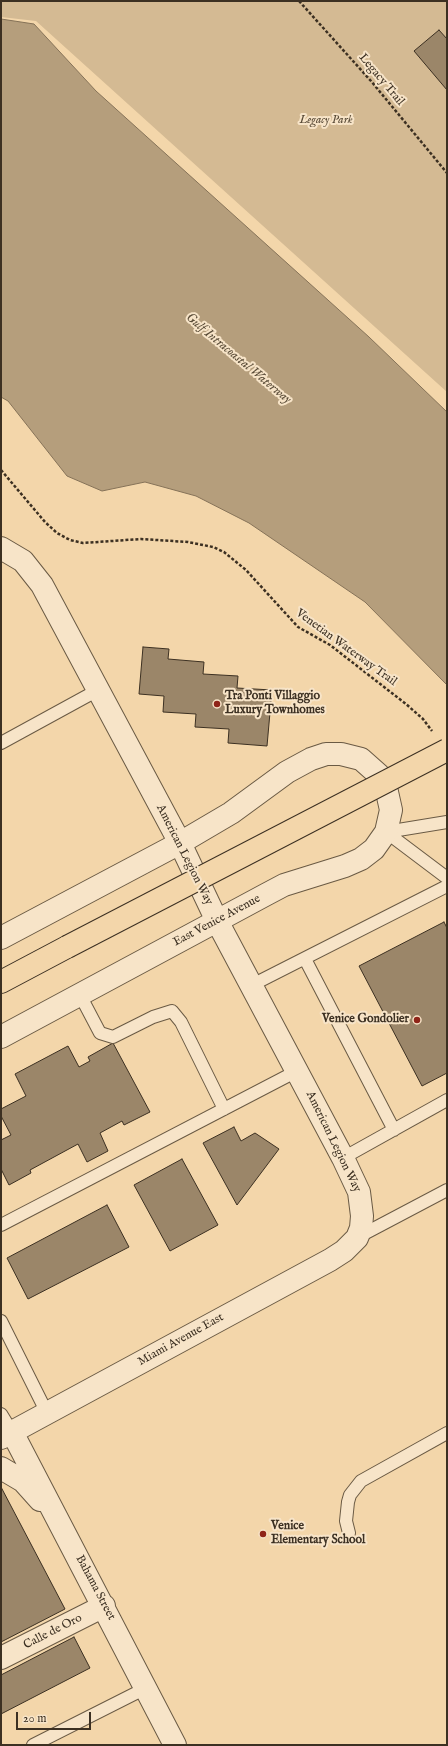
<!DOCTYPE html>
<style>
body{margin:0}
#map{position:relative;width:448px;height:1746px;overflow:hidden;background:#f3d6aa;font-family:"IM FELL English",serif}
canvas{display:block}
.frame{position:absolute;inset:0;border:2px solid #3c3022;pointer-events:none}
.scale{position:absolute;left:16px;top:1712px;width:75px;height:18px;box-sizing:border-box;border:2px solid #3c3022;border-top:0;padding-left:5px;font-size:12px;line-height:14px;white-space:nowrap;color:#3c3022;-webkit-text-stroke:3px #f7e4c8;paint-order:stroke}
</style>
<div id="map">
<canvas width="448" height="1746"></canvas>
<div class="frame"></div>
<div class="scale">20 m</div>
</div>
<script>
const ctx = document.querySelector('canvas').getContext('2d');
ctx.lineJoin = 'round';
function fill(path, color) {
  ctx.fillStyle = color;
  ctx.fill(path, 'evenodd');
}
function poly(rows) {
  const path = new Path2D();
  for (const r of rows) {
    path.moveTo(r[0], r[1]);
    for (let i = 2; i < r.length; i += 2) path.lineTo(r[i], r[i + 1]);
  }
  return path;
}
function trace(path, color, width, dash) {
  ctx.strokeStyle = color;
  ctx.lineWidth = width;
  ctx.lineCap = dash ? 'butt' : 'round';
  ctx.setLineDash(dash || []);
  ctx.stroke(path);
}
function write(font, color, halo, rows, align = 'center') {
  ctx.font = font + ' "IM FELL English",serif';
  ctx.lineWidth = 4;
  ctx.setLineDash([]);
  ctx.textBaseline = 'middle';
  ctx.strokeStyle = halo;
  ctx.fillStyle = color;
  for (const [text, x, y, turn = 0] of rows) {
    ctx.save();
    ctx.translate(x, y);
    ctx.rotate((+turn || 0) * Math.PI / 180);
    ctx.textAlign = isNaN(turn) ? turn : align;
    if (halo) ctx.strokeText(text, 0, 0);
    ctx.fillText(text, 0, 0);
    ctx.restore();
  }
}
fill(poly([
 [1,1,447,1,447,392,36,21,1,17]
]), '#d4ba93');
const water = poly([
 [1,19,34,24,96,91,369,337,447,412,447,685,365,602,249,523,196,496,145,482,102,491,67,476,8,401,1,397,1,19]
]);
fill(water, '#b59e7c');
trace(water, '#857258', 1);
const building = poly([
 [439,30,447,39,447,90,414,51,439,30],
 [143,647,169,649,168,659,204,662,203,674,238,676,237,688,272,690,267,746,228,743,229,729,195,727,196,714,163,712,164,696,139,694,143,647],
 [444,922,447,928,447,1073,422,1086,359,966,444,922],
 [113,1043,150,1112,124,1125,122,1121,100,1133,108,1151,87,1162,78,1144,30,1170,31,1173,9,1185,1,1169,1,1140,11,1135,1,1116,1,1109,26,1096,15,1074,68,1046,79,1067,90,1061,88,1057,113,1043],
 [234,1127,241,1141,255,1133,279,1149,237,1205,203,1143,234,1127],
 [182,1159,218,1225,170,1251,134,1185,182,1159],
 [107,1205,129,1247,28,1299,7,1258,107,1205],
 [1,1487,65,1609,1,1642,1,1487],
 [74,1637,90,1668,1,1714,1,1675,74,1637]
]);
fill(building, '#9b8669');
trace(building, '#3c3022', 1);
const lane = poly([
 [1,743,98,690],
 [386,832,447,878],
 [386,832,447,822],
 [305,959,394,1130],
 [252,985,447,886],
 [80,995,100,1033,113,1037,153,1017,172,1011,181,1022,224,1109],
 [343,1158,447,1100],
 [1,1225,297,1071],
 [358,1237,447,1190],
 [1,1321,47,1413],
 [1,1414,12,1432],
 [349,1533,346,1521,348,1502,350,1495,361,1481,447,1433],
 [33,1745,146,1688]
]);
const street = poly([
 [1,548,23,561,42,585,180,843,217,921,343,1158,359,1192,362,1216,361,1228,357,1238,344,1251,330,1260,1,1438],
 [1,938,180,843,231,813,287,772,311,759,326,754,341,754,361,759,379,775,387,792,391,810,386,832,374,849,361,859,345,866,284,885,267,894,1,1037],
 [12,1432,175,1745],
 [1,1468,23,1481,40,1500],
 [1,1658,104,1606]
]);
const primary = poly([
 [1,982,67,947]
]);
trace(lane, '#6a5a44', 14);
trace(street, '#6a5a44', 24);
trace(primary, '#3c3022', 24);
trace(poly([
 [299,1,371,81,447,173],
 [1,470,45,522,57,533,70,540,83,543,141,539,188,542,213,547,224,552,246,570,298,627,330,645,406,704,423,719,432,731]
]), '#3c3022', 2.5, [3, 2]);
trace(lane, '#f7e4c8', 12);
trace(street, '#f7e4c8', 22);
trace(primary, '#f3d6aa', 22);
const primaryBridge = poly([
 [67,947,447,750]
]);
trace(primaryBridge, '#3c3022', 24, []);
trace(primaryBridge, '#f3d6aa', 22);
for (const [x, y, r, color] of [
 [217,704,4,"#8f2418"],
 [417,1020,4,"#8f2418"],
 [263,1534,4,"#8f2418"]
]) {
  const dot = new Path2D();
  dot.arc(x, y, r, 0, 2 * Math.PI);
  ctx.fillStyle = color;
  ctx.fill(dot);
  trace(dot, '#f7e4c8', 1.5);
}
write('12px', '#3c3022', '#f7e4c8', [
 ["Legacy Trail",381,80,50],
 ["Venetian Waterway Trail",346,648,36],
 ["American Legion Way",184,855,63],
 ["East Venice Avenue",217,921,-28],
 ["American Legion Way",333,1142,64],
 ["Miami Avenue East",181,1340,-29],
 ["Bahama Street",95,1588,62],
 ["Calle de Oro",53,1632,-27]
]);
write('italic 12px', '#5a4c39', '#f7e4c8', [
 ["Legacy Park",326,121]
]);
write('bold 12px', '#3c3022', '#f7e4c8', [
 ["Tra Ponti Villaggio",225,697],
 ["Luxury Townhomes",225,711],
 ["Venice Gondolier",409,1020,"right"],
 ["Venice",271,1527],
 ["Elementary School",271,1541]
], 'left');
write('italic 13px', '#5a4c38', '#f7e4c8', [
 ["Gulf Intracoastal Waterway",238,359,40]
]);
</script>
